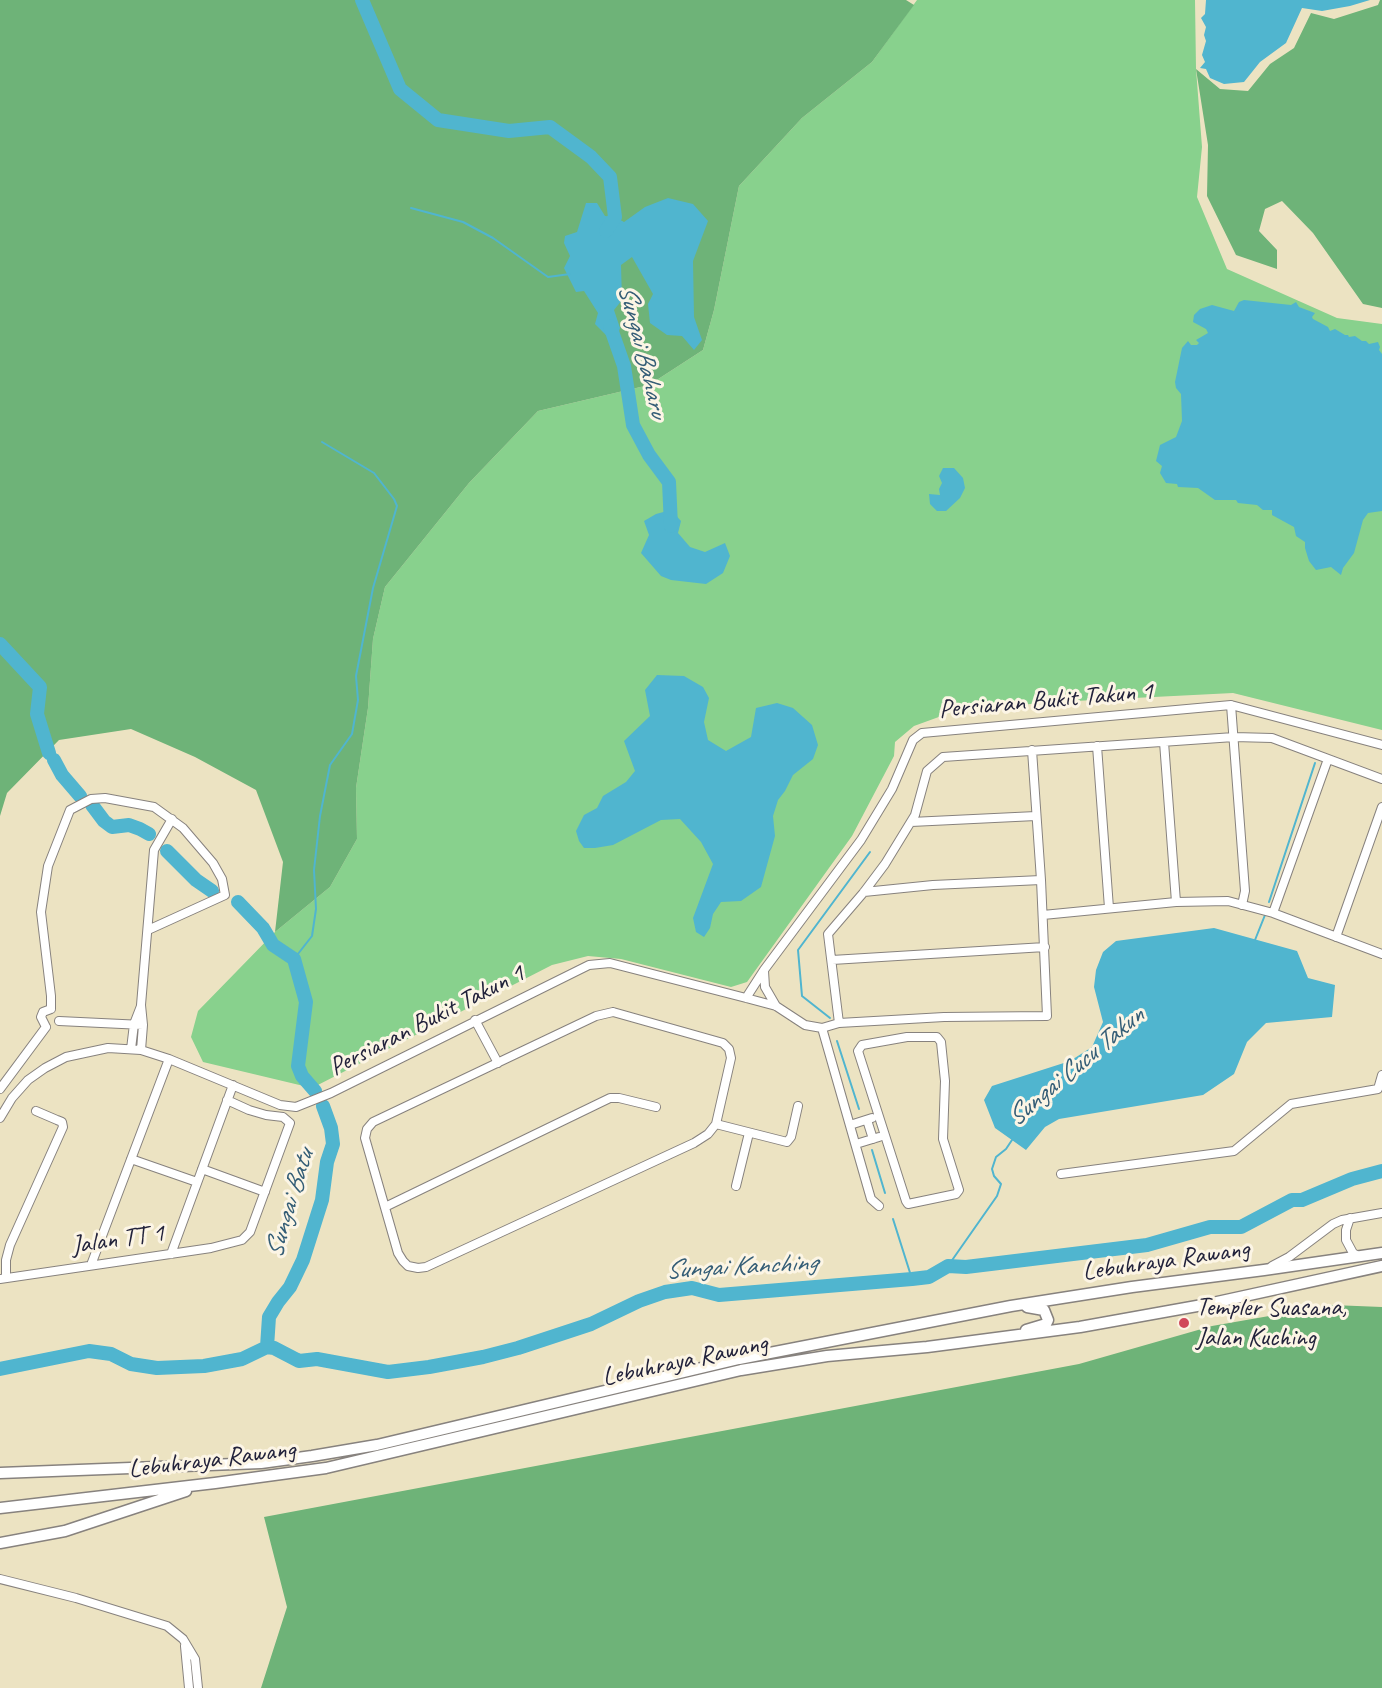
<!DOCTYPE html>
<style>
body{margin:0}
canvas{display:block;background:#ece3c2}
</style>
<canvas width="1382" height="1688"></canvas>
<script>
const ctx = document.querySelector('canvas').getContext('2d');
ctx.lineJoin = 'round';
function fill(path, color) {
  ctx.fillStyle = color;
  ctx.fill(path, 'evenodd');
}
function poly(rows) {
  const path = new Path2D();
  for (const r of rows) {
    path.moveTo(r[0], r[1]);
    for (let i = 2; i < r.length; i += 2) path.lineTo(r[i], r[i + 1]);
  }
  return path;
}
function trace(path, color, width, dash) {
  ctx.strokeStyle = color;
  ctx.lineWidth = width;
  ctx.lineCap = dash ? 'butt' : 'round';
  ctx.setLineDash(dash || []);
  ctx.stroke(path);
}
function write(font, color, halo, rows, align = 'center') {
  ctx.font = font + ' Caveat,sans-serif';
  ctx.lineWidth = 6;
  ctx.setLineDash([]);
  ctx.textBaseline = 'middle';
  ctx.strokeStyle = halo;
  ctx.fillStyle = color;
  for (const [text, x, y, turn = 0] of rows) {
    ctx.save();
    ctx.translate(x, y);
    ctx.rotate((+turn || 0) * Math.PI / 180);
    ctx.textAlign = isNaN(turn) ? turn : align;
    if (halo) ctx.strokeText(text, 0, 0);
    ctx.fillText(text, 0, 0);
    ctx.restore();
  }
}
fill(poly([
 [917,0,1195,0,1196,69,1202,147,1197,197,1227,269,1337,318,1382,324,1382,730,1233,693,1055,702,958,710,914,726,895,742,894,756,852,836,747,982,731,987,621,959,588,956,552,965,312,1088,203,1062,191,1037,198,1011,275,932,330,887,357,839,356,788,368,708,373,639,385,587,469,483,538,411,649,385,703,350,714,310,739,186,802,118,872,62]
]), '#88d18d');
fill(poly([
 [0,0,906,0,914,5,872,62,802,118,739,186,714,310,703,350,649,385,538,411,469,483,385,587,373,639,368,708,356,788,357,839,330,887,275,932,283,862,256,790,195,757,131,729,59,740,7,793,0,816],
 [1380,0,1382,0,1382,308,1363,304,1313,233,1282,201,1265,209,1259,231,1277,250,1277,269,1236,255,1207,196,1208,145,1196,69,1220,89,1248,91,1270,64,1294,48,1311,13,1334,19,1378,5],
 [1332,1305,1382,1307,1382,1688,261,1688,287,1607,264,1517,1079,1364,1212,1326]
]), '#6eb378');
fill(poly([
 [1206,0,1370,0,1350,6,1322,11,1302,8,1286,43,1260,62,1244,82,1224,84,1210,78,1206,69,1200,68,1205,62,1202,55,1206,41,1204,35,1206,27,1201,18,1205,14],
 [668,198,693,204,708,221,693,261,694,317,702,340,694,350,682,336,667,335,650,323,648,304,653,294,632,257,621,265,622,300,614,310,620,328,616,341,610,339,595,324,598,313,584,291,576,292,564,268,570,256,564,243,565,236,577,232,586,203,597,203,605,216,615,217,624,222,645,207],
 [1244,300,1291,305,1296,302,1299,307,1315,313,1312,317,1313,319,1328,327,1330,331,1335,329,1345,335,1348,335,1349,337,1355,336,1362,341,1366,341,1369,344,1378,342,1380,347,1379,350,1382,354,1382,511,1368,513,1363,520,1354,553,1343,568,1341,575,1331,567,1316,570,1309,561,1305,548,1305,542,1296,536,1294,527,1272,515,1272,510,1263,510,1257,505,1238,503,1236,500,1215,500,1198,488,1178,487,1177,484,1166,483,1160,473,1162,466,1156,461,1160,445,1176,437,1182,421,1181,394,1176,388,1175,382,1182,348,1188,341,1191,345,1197,345,1199,343,1196,340,1208,333,1206,329,1193,322,1194,315,1200,309,1212,305,1234,311,1239,302],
 [943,468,954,468,963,478,965,488,960,498,946,511,937,511,930,504,929,494,940,495,939,489,942,483,939,476],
 [671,510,681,521,678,533,690,547,705,552,725,543,730,556,723,573,706,584,671,580,661,576,641,553,649,535,644,521,656,514],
 [657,675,684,676,703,687,709,698,704,722,708,740,726,751,751,737,756,708,777,703,793,708,812,725,818,745,813,759,793,775,785,791,778,800,773,816,775,836,761,887,741,901,721,902,713,914,710,928,704,937,696,932,693,918,713,864,701,842,680,819,661,820,613,845,595,848,584,848,579,841,576,831,584,815,597,808,603,796,626,782,635,771,624,741,650,716,645,690],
 [1214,928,1297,951,1308,978,1335,985,1332,1017,1266,1023,1247,1042,1234,1074,1203,1095,1059,1119,1045,1127,1026,1150,995,1128,984,1100,992,1086,1070,1061,1092,1047,1103,1022,1094,987,1096,970,1103,952,1116,941]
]), '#50b5cf');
trace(poly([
 [411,208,463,222,493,238,548,277,570,274],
 [1269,902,1315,763],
 [1255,940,1265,915],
 [294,959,312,936,316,909,314,870,320,816,330,765,352,734,358,700,356,676,373,588,397,506,394,499,374,473,322,442],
 [830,1018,802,996,798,950,870,852],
 [837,1041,859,1109],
 [872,1150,885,1193],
 [893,1219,912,1279],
 [948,1266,997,1196,1001,1184,994,1176,992,1169,996,1157,1006,1149,1012,1140]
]), '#50b5cf', 2);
trace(poly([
 [362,0,400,89,438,120,509,131,550,127,591,157,610,177,615,217,606,231],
 [610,326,624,366,633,425,649,455,669,482,671,526],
 [0,644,40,687,37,714,49,753],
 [54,760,62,775,80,796],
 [92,805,104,821,112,827,129,825,140,829,149,834],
 [167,851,196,880,212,891],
 [238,902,263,928,273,945,294,959,306,1002,298,1066,302,1076,315,1091],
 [267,1347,269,1317,278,1302,290,1287,303,1260,322,1200,327,1162,333,1144,331,1128,323,1106],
 [0,1369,89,1351,111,1354,131,1364,157,1368,204,1366,242,1359,267,1347,274,1348,299,1361,317,1359,388,1372,429,1367,483,1357,518,1348,591,1324,639,1301,665,1292,692,1288,719,1295,912,1279,929,1277,948,1266,966,1267,1147,1245,1210,1227,1241,1227,1292,1200,1302,1200,1352,1179,1382,1171]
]), '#50b5cf', 14);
const minor = poly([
 [1231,705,1245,891,1242,905],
 [1164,742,1176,902],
 [1097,746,1109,908],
 [911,822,1036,816],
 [864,892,933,885,1041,880],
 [1273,913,1328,759],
 [1043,915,1176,902,1228,901,1273,913,1382,954],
 [1336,937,1382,807],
 [832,960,1045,947],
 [764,971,765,987,776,1006],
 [746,998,764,970,861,840,892,789,913,740,922,733,1231,705,1382,745],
 [51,1009,51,996,41,912,48,866,70,810,91,799,105,798,154,807,183,828,213,863,222,879,225,895,148,930],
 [613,1012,723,1043,729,1049,731,1058,716,1124,708,1134,694,1143,426,1267,418,1268,408,1266,403,1261,398,1253,365,1138,367,1129,373,1122,596,1016,613,1012],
 [475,1020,498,1063],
 [59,1021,143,1025],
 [839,1023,828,934,864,892,885,864,915,815,927,771,943,757,1234,737,1272,738,1382,779],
 [46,1027,41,1017,43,1012,51,1009],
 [822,1028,871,1199,879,1206],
 [907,1037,937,1037,941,1042,945,1081,943,1139,959,1190,956,1194,908,1204,906,1201,858,1051,862,1045,907,1037],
 [131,1049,134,1024,141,1006],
 [141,1050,143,1025,141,1005,154,850,172,819],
 [0,1089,46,1027],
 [0,1118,12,1098,28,1080,45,1068,66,1057,108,1048,141,1050,169,1059,280,1105,296,1107,331,1093,589,965,610,963,746,998,776,1006,805,1025,822,1028,839,1023,944,1017,1047,1016,1041,880,1032,750],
 [867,1120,873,1139],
 [716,1124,787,1142,791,1137,798,1106],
 [850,1125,872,1118],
 [856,1144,879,1137],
 [131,1159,197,1182],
 [202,1169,265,1192],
 [1061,1174,1234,1151,1291,1104,1378,1089,1382,1075],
 [736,1186,749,1133],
 [385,1207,610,1098,619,1098,656,1107],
 [1350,1218,1346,1230,1346,1240,1353,1253,1358,1256],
 [171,1254,233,1085],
 [91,1265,169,1059],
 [1272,1266,1289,1257,1333,1224,1342,1220,1382,1213],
 [6,1278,6,1260,10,1245,63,1127,62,1122,57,1120,36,1111],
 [0,1279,211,1248,242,1240,250,1232,290,1123,283,1117,266,1115,249,1110,227,1100],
 [0,1579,76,1598,167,1626,183,1639,195,1659,198,1688],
 [185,1646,189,1688]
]);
const highway = poly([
 [1026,1330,1046,1324,1048,1320,1044,1310,1027,1307],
 [0,1473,261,1463,312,1456,377,1445,739,1359,1011,1306,1132,1287,1264,1270,1382,1253],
 [0,1508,215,1483,326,1468,741,1370,827,1356,927,1347,1080,1327,1208,1304,1382,1266],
 [0,1543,65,1531,186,1491]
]);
trace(minor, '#87827e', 10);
trace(highway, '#87827e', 13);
trace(minor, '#fff', 8);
trace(highway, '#fff', 10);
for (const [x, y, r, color] of [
 [1184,1323,6,"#d1495b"]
]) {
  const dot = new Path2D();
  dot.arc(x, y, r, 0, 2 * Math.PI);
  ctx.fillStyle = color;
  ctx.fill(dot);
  trace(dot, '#fcf5e5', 2);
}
write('26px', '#22223b', '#fcf5e5', [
 ["Persiaran Bukit Takun 1",1046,701,-5],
 ["Persiaran Bukit Takun 1",427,1021,-27],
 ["Jalan TT 1",118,1240,-8],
 ["Lebuhraya Rawang",1166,1261,-8],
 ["Lebuhraya Rawang",685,1361,-12],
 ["Lebuhraya Rawang",212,1460,-7]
]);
write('26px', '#22223b', '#fcf5e5', [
 ["Templer Suasana,",1196,1308],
 ["Jalan Kuching",1196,1338]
], 'left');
write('italic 27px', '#345d76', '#fcf5e5', [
 ["Sungai Baharu",642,351,76],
 ["Sungai Cucu Takun",1076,1067,-40],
 ["Sungai Batu",290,1204,-73],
 ["Sungai Kanching",741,1267,-3]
]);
</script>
